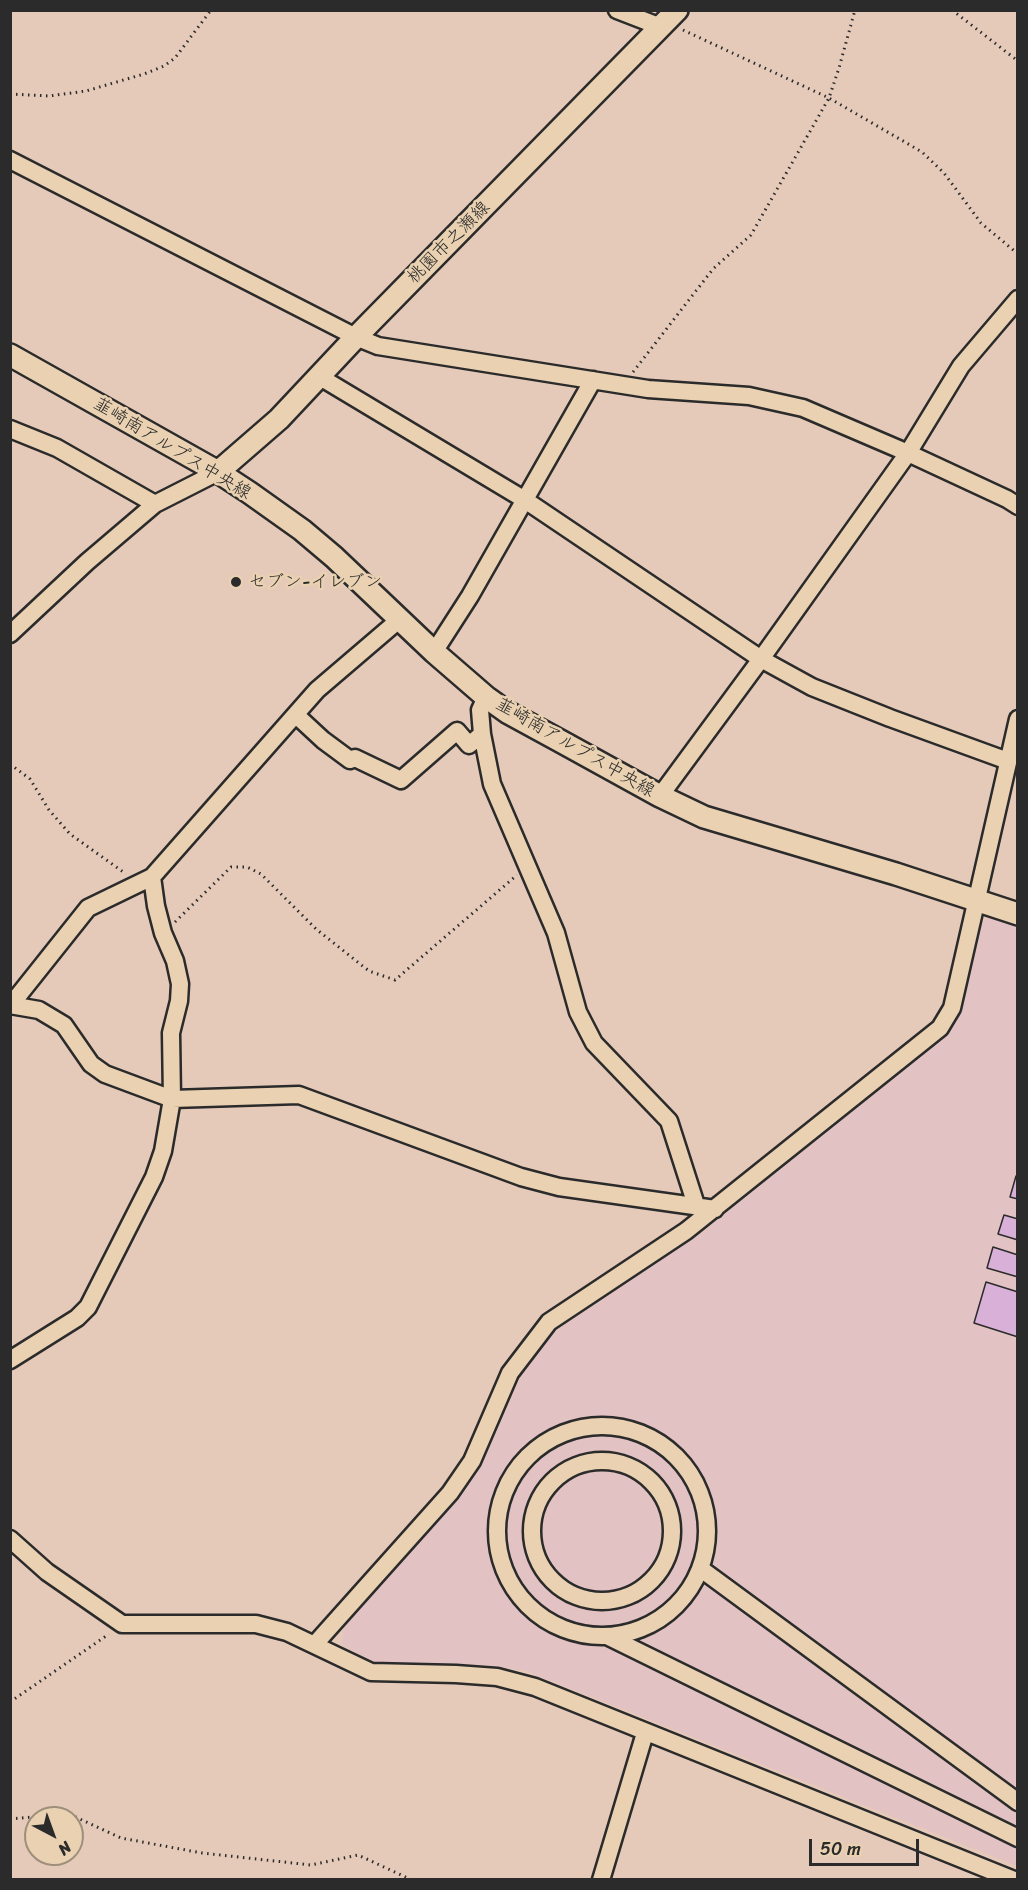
<!DOCTYPE html>
<meta charset="utf-8">
<style>
body{margin:0}
#map{position:relative;width:1028px;height:1890px;overflow:hidden;background:#e6cab9;font-family:Sriracha,sans-serif}
canvas{display:block}
.frame{position:absolute;inset:0;border:12px solid #2b2b2b;pointer-events:none}
.north{position:absolute;left:24px;top:1806px;width:60px;height:60px;box-sizing:border-box;background:#e9d1b1;border:2px solid #9d8f7b;border-radius:50%;rotate:139deg;font-size:16px;font-weight:700;line-height:24px;text-align:center;color:#2b2b2b}
.north::after{content:'';display:block;margin:auto;width:21px;height:27px;background:#2b2b2b;clip-path:polygon(50% 0,100% 100%,50% 72%,0 100%)}
.scale{position:absolute;left:809px;top:1839px;width:110px;height:27px;box-sizing:border-box;border:3px solid #2b2b2b;border-top:0;padding-left:8px;font-size:18px;line-height:21px;white-space:nowrap;color:#2b2b2b;-webkit-text-stroke:4px #e9d1b1;paint-order:stroke}
</style>
<div id="map">
<canvas width="1028" height="1890"></canvas>
<div class="frame"></div>
<div class="north">N</div>
<div class="scale">50 m</div>
</div>
<script>
const ctx = document.querySelector('canvas').getContext('2d');
ctx.lineJoin = 'round';
function fill(path, color) {
  ctx.fillStyle = color;
  ctx.fill(path, 'evenodd');
}
function poly(rows) {
  const path = new Path2D();
  for (const r of rows) {
    if (r.length === 3) {
      path.moveTo(r[0] + r[2], r[1]);
      path.arc(r[0], r[1], r[2], 0, 2 * Math.PI);
      continue;
    }
    path.moveTo(r[0], r[1]);
    for (let i = 2; i < r.length; i += 2) path.lineTo(r[i], r[i + 1]);
  }
  return path;
}
function trace(path, color, width, dash) {
  ctx.strokeStyle = color;
  ctx.lineWidth = width;
  ctx.lineCap = dash ? 'butt' : 'round';
  ctx.setLineDash(dash || []);
  ctx.stroke(path);
}
function write(font, color, halo, rows, align = 'center') {
  ctx.font = font + ' Sriracha,"Klee One",sans-serif';
  ctx.lineWidth = 5;
  ctx.setLineDash([]);
  ctx.textBaseline = 'middle';
  ctx.strokeStyle = halo;
  ctx.fillStyle = color;
  for (const [text, x, y, turn = 0] of rows) {
    ctx.save();
    ctx.translate(x, y);
    ctx.rotate((+turn || 0) * Math.PI / 180);
    ctx.textAlign = isNaN(turn) ? turn : align;
    if (halo) ctx.strokeText(text, 0, 0);
    ctx.fillText(text, 0, 0);
    ctx.restore();
  }
}
fill(poly([
 [990,916,1017,925,1017,1866,526,1671,484,1665,375,1663,342,1645,344,1626,457,1499,485,1457,520,1378,547,1340,573,1316,703,1232,944,1033,979,927]
]), '#e2c2c2');
const building = poly([
 [1016,1176,1018,1176,1018,1199,1010,1197,1016,1176],
 [1004,1215,1018,1219,1018,1240,998,1234,1004,1215],
 [993,1247,1018,1255,1018,1277,987,1268,993,1247],
 [986,1282,1018,1292,1018,1337,974,1323,986,1282]
]);
fill(building, '#d9b0d7');
trace(building, '#2b2b2b', 1.5);
const minor = poly([
 [617,10,661,27],
 [10,160,356,337,378,346,648,389,749,396,803,408,908,453,1007,499,1018,506],
 [320,377,525,500,761,659,812,687,890,718,1008,761],
 [10,429,57,448,155,504],
 [10,634,87,562,155,504,218,472],
 [434,652,470,596,593,380],
 [486,697,480,710,482,734,492,784,556,933,578,1012,594,1043,669,1121,696,1205],
 [296,715,323,740,350,760,355,758,401,780,457,731,469,745,482,734],
 [660,796,761,659,908,453,961,366,1018,299],
 [10,1005,39,1010,64,1025,91,1064,105,1074,172,1099,299,1095,521,1177,559,1187,715,1209],
 [10,1006,88,908,152,877,317,690,400,619],
 [10,1360,77,1318,88,1307,154,1177,163,1151,172,1099,171,1033,179,1001,180,984,175,961,163,933,156,906,152,877],
 [602,1531,105],
 [602,1531,70],
 [10,1539,47,1572,122,1624,256,1624,287,1632,371,1672,456,1674,497,1677,535,1687,1014,1880],
 [701,1569,1018,1802],
 [607,1636,1018,1838],
 [315,1644,450,1493,472,1461,510,1373,549,1322,686,1231,940,1028,952,1008,1018,719],
 [601,1880,645,1733]
]);
const major = poly([
 [10,355,218,472,250,493,302,530,334,557,434,652,486,697,507,712,562,742,660,796,704,817,896,874,1018,914],
 [218,472,279,419,356,337,677,10]
]);
trace(minor, '#2b2b2b', 21);
trace(major, '#2b2b2b', 26);
trace(poly([
 [952,10,1018,61],
 [683,30,829,98,922,152,944,173,981,223,1018,254],
 [10,94,49,96,86,91,144,74,164,66,175,58,211,10],
 [633,372,713,269,751,235,829,98,839,68,855,10],
 [10,764,30,779,49,810,70,834,126,874],
 [175,922,231,867,247,867,261,874,316,929,369,971,395,980,517,875],
 [10,1702,109,1634],
 [10,1819,69,1814,121,1838,202,1853,311,1865,358,1855,412,1880]
]), '#2b2b2b', 3, [1.5, 4.5]);
trace(minor, '#e9d1b1', 16);
trace(major, '#e9d1b1', 21);
for (const [x, y, r, color] of [
 [236,582,6,"#2b2b2b"]
]) {
  const dot = new Path2D();
  dot.arc(x, y, r, 0, 2 * Math.PI);
  ctx.fillStyle = color;
  ctx.fill(dot);
  trace(dot, '#e9d1b1', 2);
}
write('18px', '#2b2b2b', '#e9d1b1', [
 ["桃園市之瀬線",449,243,-45],
 ["韮崎南アルプス中央線",172,449,31],
 ["韮崎南アルプス中央線",575,748,30]
]);
write('18px', '#2b2b2b', '#e9d1b1', [
 ["セブン-イレブン",248,582]
], 'left');
</script>
